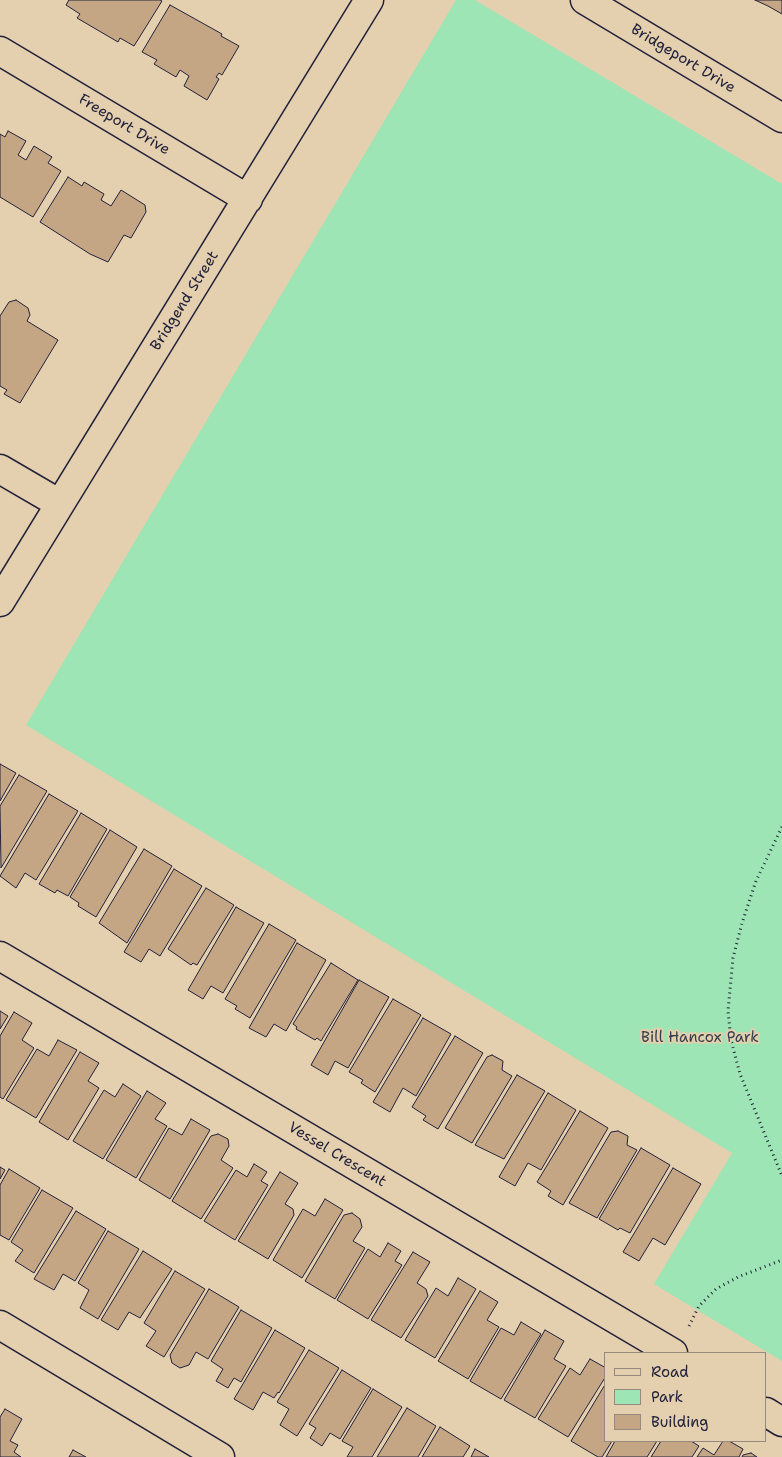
<!DOCTYPE html>
<style>
body{margin:0}
#map{position:relative;width:782px;height:1457px;overflow:hidden;background:#e4cfae;font-family:"Shantell Sans",sans-serif}
canvas{display:block}
.legend{position:absolute;left:604px;top:1352px;width:162px;height:90px;box-sizing:border-box;background:#e4cfae;border:1px solid #968a80;margin:0;padding:6px 9px;list-style:none;font-size:15px;color:#22223b}
.legend li{display:flex;align-items:center;gap:10px;height:25px}
.legend b{width:25px;border:1px solid #968a80}
</style>
<div id="map">
<canvas width="782" height="1457"></canvas>
<ul class="legend">
<li><b style="height:6px;background:#e4cfae"></b>Road</li>
<li><b style="height:14px;background:#9de5b4"></b>Park</li>
<li><b style="height:14px;background:#c4a684"></b>Building</li>
</ul>
</div>
<script>
const ctx = document.querySelector('canvas').getContext('2d');
ctx.lineJoin = 'round';
function fill(path, color) {
  ctx.fillStyle = color;
  ctx.fill(path, 'evenodd');
}
function poly(rows) {
  const path = new Path2D();
  for (const r of rows) {
    path.moveTo(r[0], r[1]);
    for (let i = 2; i < r.length; i += 2) path.lineTo(r[i], r[i + 1]);
  }
  return path;
}
function trace(path, color, width, dash) {
  ctx.strokeStyle = color;
  ctx.lineWidth = width;
  ctx.lineCap = dash ? 'butt' : 'round';
  ctx.setLineDash(dash || []);
  ctx.stroke(path);
}
function write(font, color, halo, rows, align = 'center') {
  ctx.font = font + ' "Shantell Sans",sans-serif';
  ctx.lineWidth = 4;
  ctx.setLineDash([]);
  ctx.textBaseline = 'middle';
  ctx.strokeStyle = halo;
  ctx.fillStyle = color;
  for (const [text, x, y, turn = 0] of rows) {
    ctx.save();
    ctx.translate(x, y);
    ctx.rotate((+turn || 0) * Math.PI / 180);
    ctx.textAlign = isNaN(turn) ? turn : align;
    if (halo) ctx.strokeText(text, 0, 0);
    ctx.fillText(text, 0, 0);
    ctx.restore();
  }
}
fill(poly([
 [456,0,475,0,782,184,782,1361,654,1284,732,1153,26,725]
]), '#9de5b4');
const building = poly([
 [69,0,160,0,162,1,134,46,120,38,118,42,77,18,80,14,66,5,69,0],
 [755,0,782,0,782,14,768,6,755,0],
 [170,5,222,34,221,36,239,46,222,75,219,73,216,77,219,79,207,100,184,86,189,76,180,70,176,77,154,64,157,60,142,52,170,5],
 [8,131,26,141,18,155,26,160,34,146,52,157,48,163,61,171,33,217,0,197,0,134,5,137,8,131],
 [68,177,82,186,84,182,104,194,101,200,111,206,121,190,145,205,146,212,131,238,124,235,108,262,90,254,40,222,68,177],
 [16,300,28,308,30,315,27,321,58,340,20,403,4,394,7,390,0,386,0,316,9,302,16,300],
 [0,764,16,773,0,801,0,764],
 [19,775,47,791,1,868,0,806,19,775],
 [49,794,78,811,36,880,25,873,16,888,0,876,49,794],
 [81,813,107,829,68,896,57,890,55,893,39,884,81,813],
 [110,830,137,847,96,917,78,906,79,903,70,897,110,830],
 [144,849,172,866,127,943,99,923,144,849],
 [174,869,202,886,160,956,149,949,141,962,124,952,174,869],
 [206,888,234,905,197,965,193,963,191,965,168,949,206,888],
 [236,907,264,923,223,993,211,986,203,999,188,990,236,907],
 [269,924,296,940,250,1018,235,1009,237,1006,225,999,269,924],
 [297,943,326,960,286,1031,274,1024,266,1037,249,1028,297,943],
 [331,963,358,980,321,1041,317,1038,315,1040,296,1029,297,1027,293,1024,331,963],
 [359,980,389,997,348,1068,335,1061,328,1075,311,1065,359,980],
 [393,999,421,1015,375,1092,361,1083,363,1080,349,1072,393,999],
 [0,1011,8,1016,0,1029,0,1011],
 [14,1012,32,1023,22,1040,34,1048,3,1099,0,1097,0,1036,14,1012],
 [423,1018,451,1034,416,1096,403,1088,390,1112,373,1102,423,1018],
 [455,1036,483,1053,438,1129,423,1120,426,1116,412,1107,455,1036],
 [58,1040,77,1050,36,1118,6,1100,37,1049,49,1056,58,1040],
 [80,1052,99,1063,88,1081,99,1088,68,1140,39,1122,80,1052],
 [492,1055,503,1061,502,1070,512,1076,472,1143,445,1128,487,1057,492,1055],
 [517,1075,545,1091,504,1159,475,1145,517,1075],
 [123,1084,141,1096,103,1159,73,1141,104,1090,115,1097,123,1084],
 [147,1091,166,1103,155,1119,167,1126,136,1178,106,1160,147,1091],
 [548,1093,576,1110,541,1170,528,1163,515,1186,499,1177,548,1093],
 [580,1111,608,1128,563,1205,548,1196,551,1191,537,1182,580,1111],
 [191,1119,210,1130,170,1199,139,1180,169,1128,182,1135,191,1119],
 [618,1131,628,1136,627,1145,637,1150,597,1218,569,1203,611,1132,618,1131],
 [218,1134,228,1139,229,1146,221,1160,233,1168,201,1219,172,1201,211,1136,218,1134],
 [641,1148,670,1165,630,1233,620,1228,618,1230,599,1219,641,1148],
 [254,1164,267,1172,261,1181,268,1185,235,1240,204,1221,236,1170,247,1177,254,1164],
 [0,1167,5,1170,0,1179,0,1167],
 [673,1168,701,1184,665,1245,653,1238,639,1261,623,1252,673,1168],
 [9,1169,40,1188,9,1240,0,1235,0,1185,9,1169],
 [280,1172,298,1183,285,1204,293,1209,294,1215,268,1259,238,1241,280,1172],
 [42,1190,73,1208,34,1273,15,1261,23,1250,11,1242,42,1190],
 [325,1199,343,1210,302,1278,273,1260,303,1209,315,1216,325,1199],
 [76,1211,106,1229,75,1281,63,1274,54,1290,34,1279,76,1211],
 [352,1213,360,1219,362,1227,353,1241,365,1248,335,1299,305,1281,344,1215,352,1213],
 [108,1231,139,1249,98,1319,80,1308,89,1290,78,1283,108,1231],
 [388,1243,401,1251,395,1261,402,1265,368,1319,337,1300,368,1249,380,1257,388,1243],
 [143,1251,172,1269,140,1318,129,1312,118,1330,101,1320,143,1251],
 [413,1252,430,1262,417,1283,426,1289,428,1296,401,1338,371,1320,413,1252],
 [175,1271,205,1289,164,1357,146,1346,156,1331,144,1323,175,1271],
 [458,1278,476,1289,435,1358,405,1340,436,1288,448,1296,458,1278],
 [209,1289,239,1307,208,1359,196,1352,189,1365,180,1368,172,1363,170,1355,209,1289],
 [480,1291,498,1302,487,1320,499,1327,468,1379,438,1361,480,1291],
 [241,1310,272,1328,241,1382,234,1378,228,1388,216,1381,223,1369,211,1361,241,1310],
 [521,1322,541,1334,501,1399,470,1381,501,1328,514,1335,521,1322],
 [275,1330,305,1348,279,1393,278,1392,274,1398,263,1392,253,1410,234,1399,275,1330],
 [545,1330,564,1341,554,1359,566,1366,535,1418,504,1400,545,1330],
 [309,1350,339,1368,297,1436,280,1425,289,1409,277,1402,309,1350],
 [590,1359,606,1368,606,1376,568,1437,538,1419,570,1368,580,1375,590,1359],
 [342,1370,371,1388,340,1439,330,1433,322,1446,310,1438,316,1428,309,1424,342,1370],
 [606,1383,606,1441,612,1441,602,1457,598,1457,571,1441,606,1383],
 [373,1389,402,1407,372,1457,347,1457,353,1447,342,1441,373,1389],
 [407,1408,436,1426,418,1457,377,1457,407,1408],
 [5,1409,22,1419,10,1441,18,1445,14,1452,21,1457,0,1457,0,1417,5,1409],
 [440,1427,470,1446,463,1457,422,1457,440,1427],
 [615,1441,657,1441,647,1457,606,1457,615,1441],
 [661,1441,691,1441,699,1446,692,1457,651,1457,661,1441],
 [723,1441,729,1441,743,1449,739,1457,697,1457,703,1448,714,1455,723,1441],
 [475,1449,489,1457,471,1457,475,1449],
 [73,1450,86,1457,69,1457,73,1450],
 [751,1453,757,1457,742,1457,743,1455,751,1453]
]);
fill(building, '#c4a684');
trace(building, '#22223b', 1);
const street = poly([
 [585,0,782,118],
 [0,51,248,199],
 [0,469,60,504],
 [0,602,369,0],
 [0,956,673,1353],
 [0,1325,220,1457],
 [766,1412,782,1422]
]);
trace(street, '#22223b', 31);
trace(poly([
 [782,827,756,881,742,923,733,958,728,1011,731,1040,740,1074,782,1176],
 [689,1326,699,1306,716,1289,738,1277,782,1260]
]), '#22223b', 3, [1, 4]);
trace(street, '#e4cfae', 28);
write('15px', '#22223b', '#e4cfae', [
 ["Bridgeport Drive",683,59,31],
 ["Freeport Drive",124,125,31],
 ["Bridgend Street",185,301,-58],
 ["Vessel Crescent",337,1155,31]
]);
write('15px', '#343f4d', '#e4cfae', [
 ["Bill Hancox Park",700,1038]
]);
</script>
